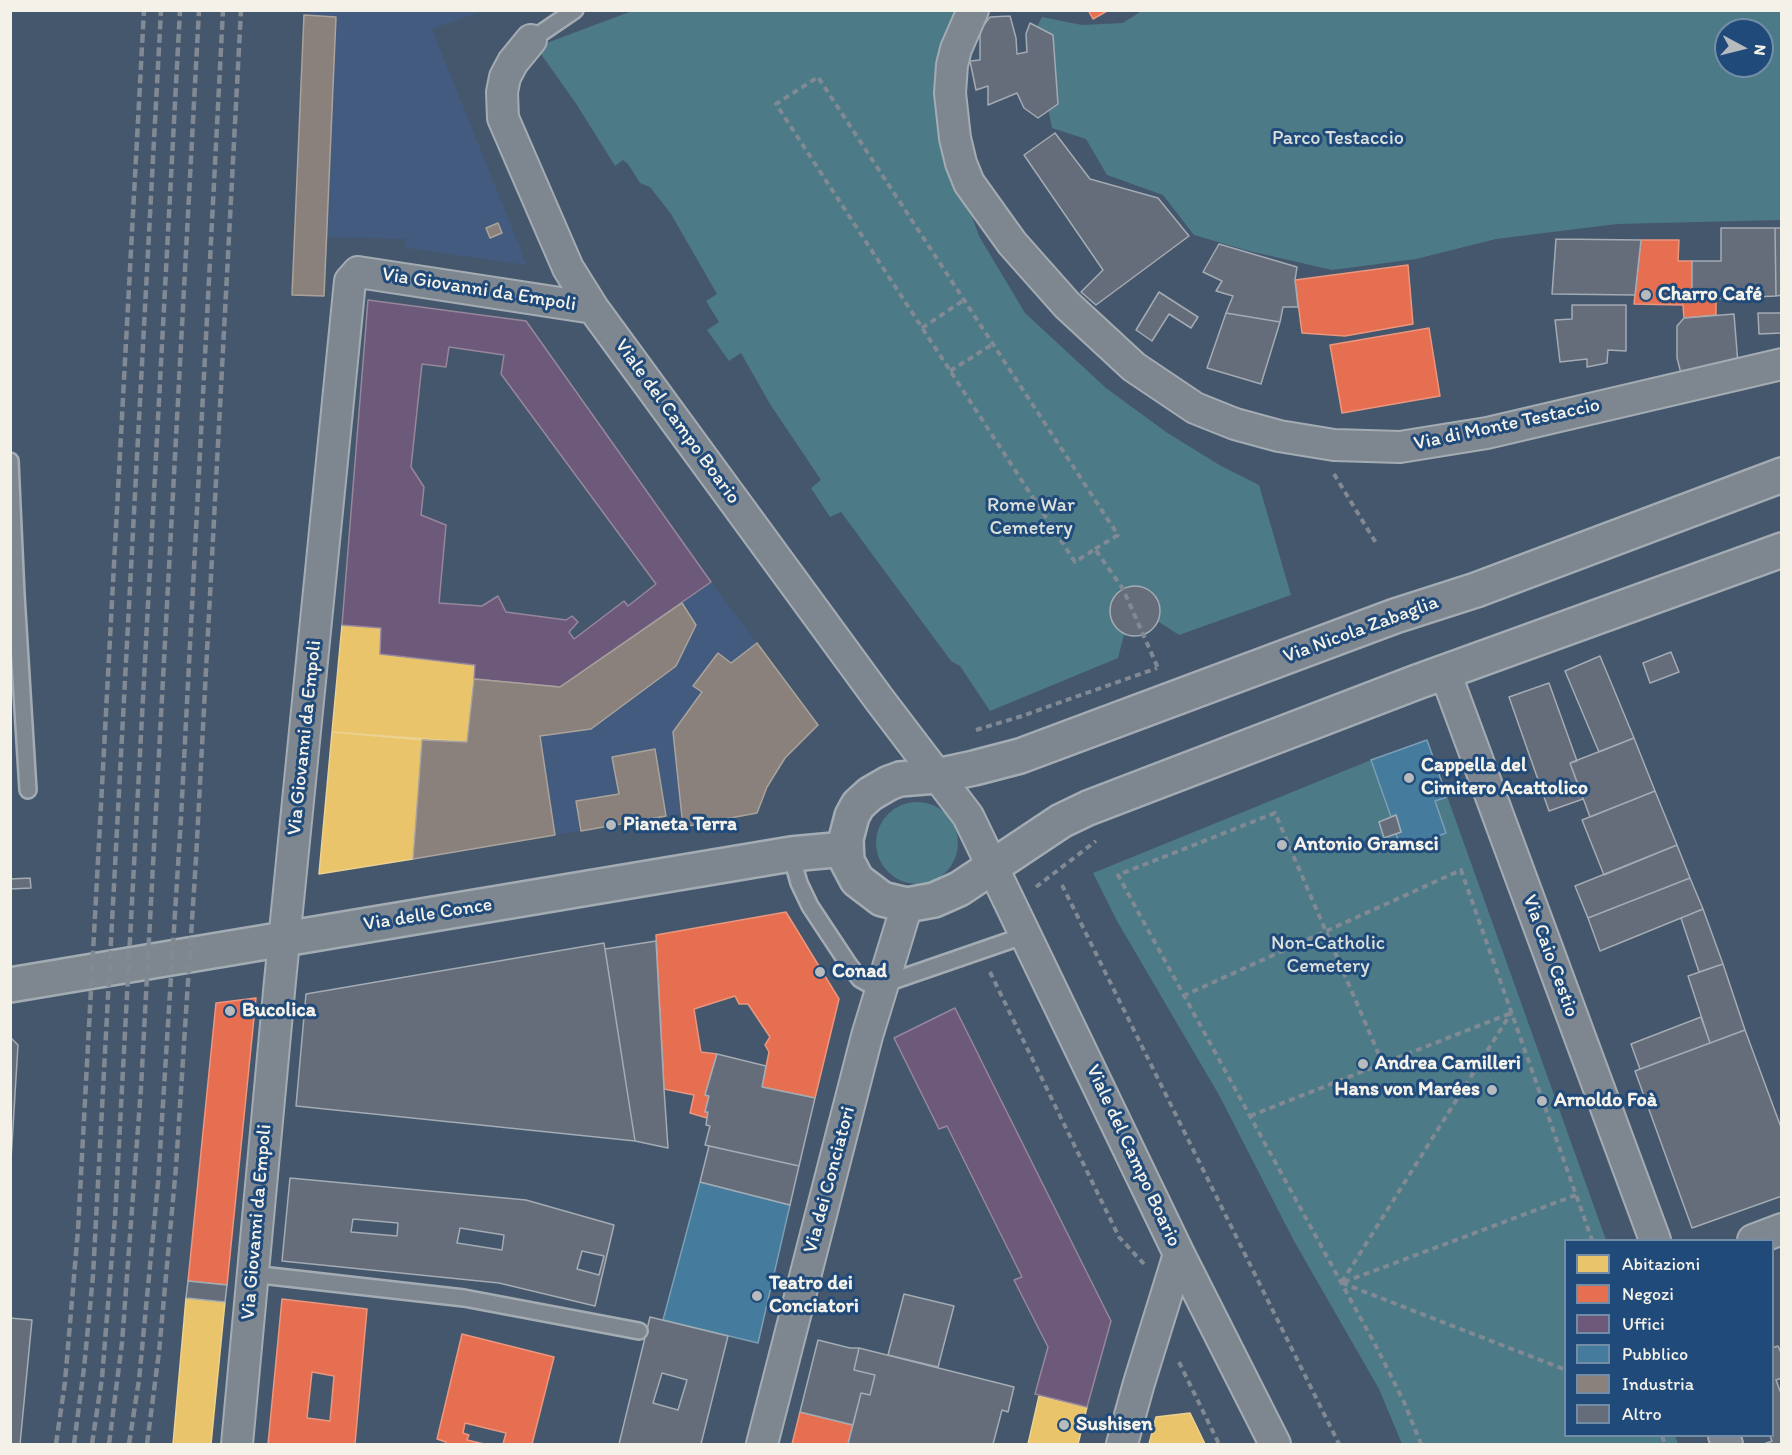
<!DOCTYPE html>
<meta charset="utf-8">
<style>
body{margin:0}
#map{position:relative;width:1792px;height:1455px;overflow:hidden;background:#45576d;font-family:Itim,sans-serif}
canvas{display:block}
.frame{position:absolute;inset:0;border:12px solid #f4f1e8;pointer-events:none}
.legend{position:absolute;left:1564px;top:1239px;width:210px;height:198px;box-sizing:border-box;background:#1f4a7a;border:2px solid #748da6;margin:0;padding:8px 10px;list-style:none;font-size:18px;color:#f4f1e8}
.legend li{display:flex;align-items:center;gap:12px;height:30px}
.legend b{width:30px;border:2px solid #748da6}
.north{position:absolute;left:1714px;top:18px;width:60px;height:60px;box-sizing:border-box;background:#1f4a7a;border:2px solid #748da6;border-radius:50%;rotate:97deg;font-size:16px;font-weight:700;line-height:24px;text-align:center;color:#f4f1e8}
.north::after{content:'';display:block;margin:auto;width:21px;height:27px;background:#b7bbbd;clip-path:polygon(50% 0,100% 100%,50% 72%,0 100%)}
</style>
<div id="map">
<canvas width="1792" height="1455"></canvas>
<div class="frame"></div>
<ul class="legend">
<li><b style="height:16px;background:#e9c46a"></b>Abitazioni</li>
<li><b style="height:16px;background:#e76f51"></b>Negozi</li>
<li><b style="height:16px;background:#6d597a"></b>Uffici</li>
<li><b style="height:16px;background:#457b9d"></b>Pubblico</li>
<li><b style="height:16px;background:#8a817c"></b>Industria</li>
<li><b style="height:16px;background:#656d7b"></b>Altro</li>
</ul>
<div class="north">N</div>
</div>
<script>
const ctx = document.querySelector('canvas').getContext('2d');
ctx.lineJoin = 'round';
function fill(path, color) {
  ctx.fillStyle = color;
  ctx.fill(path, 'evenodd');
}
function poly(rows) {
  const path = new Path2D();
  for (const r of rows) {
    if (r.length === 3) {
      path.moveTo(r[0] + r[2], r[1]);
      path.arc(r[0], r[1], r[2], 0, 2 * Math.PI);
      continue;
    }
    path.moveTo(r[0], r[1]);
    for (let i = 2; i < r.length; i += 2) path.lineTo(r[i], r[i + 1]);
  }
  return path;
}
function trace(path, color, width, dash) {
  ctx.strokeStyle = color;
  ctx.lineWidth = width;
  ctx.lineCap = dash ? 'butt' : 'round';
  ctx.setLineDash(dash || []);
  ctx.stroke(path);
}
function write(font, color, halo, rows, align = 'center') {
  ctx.font = font + ' Itim,sans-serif';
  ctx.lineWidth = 6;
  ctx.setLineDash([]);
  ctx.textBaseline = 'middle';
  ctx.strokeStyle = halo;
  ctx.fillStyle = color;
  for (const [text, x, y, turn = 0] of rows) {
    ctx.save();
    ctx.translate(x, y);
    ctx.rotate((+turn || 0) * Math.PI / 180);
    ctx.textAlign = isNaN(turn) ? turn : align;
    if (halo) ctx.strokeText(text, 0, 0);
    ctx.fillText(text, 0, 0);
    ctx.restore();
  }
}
fill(poly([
 [310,10,484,11,432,29,527,265,406,248,406,239,327,237,324,296,292,295,304,15,309,16],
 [711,582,811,715,785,738,751,802,413,859,422,740,467,742,474,679,560,687]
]), '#435b7e');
fill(poly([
 [1143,10,1781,11,1781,220,1617,224,1496,239,1416,259,1332,270,1249,251,1194,235,1163,195,1107,175,1086,139,1052,128,1048,108,1056,67,1033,34,1042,17,1082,25,1123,23],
 [1726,30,1762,30,1762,66,1726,66],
 [632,11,955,11,948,30,941,89,955,169,979,236,1025,313,1106,388,1166,432,1221,466,1259,485,1291,595,1179,635,1159,622,1147,634,1132,637,1124,635,1118,658,990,711,960,666,951,661,841,512,830,517,811,488,821,480,770,404,741,353,729,361,707,330,719,322,706,301,717,294,671,214,650,187,640,183,628,164,623,160,615,166,577,105,536,47],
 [1427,740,1606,1240,1566,1240,1566,1436,1675,1436,1678,1444,1402,1444,1379,1389,1294,1241,1219,1095,1117,921,1093,873,1371,760],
 [917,843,41]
]), '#4c7a87');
const homes = poly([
 [342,625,381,628,380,654,475,665,467,742,332,732,342,625],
 [332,732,422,740,413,859,319,874,332,732],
 [186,1298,225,1302,211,1444,173,1444,186,1298],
 [1039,1396,1087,1407,1078,1444,1028,1444,1039,1396],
 [1190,1413,1205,1444,1149,1444,1156,1417,1190,1413]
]);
fill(homes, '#e9c46a');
trace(homes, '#ecd290', 1.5);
const shops = poly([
 [1088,10,1109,10,1093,19,1088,10],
 [1641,240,1679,240,1678,261,1692,261,1692,300,1716,298,1716,315,1684,318,1683,305,1634,304,1641,240],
 [1408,265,1413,324,1345,336,1302,333,1295,280,1408,265],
 [1429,328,1440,396,1342,413,1330,345,1429,328],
 [786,912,839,999,815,1098,762,1087,769,1052,765,1045,770,1037,748,1004,739,1004,735,996,694,1009,701,1052,717,1054,705,1095,709,1096,705,1112,708,1112,707,1118,690,1113,694,1095,664,1089,656,935,786,912],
 [256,998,227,1285,188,1281,216,1003,256,998],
 [282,1299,367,1309,355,1444,268,1444,282,1299],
 [312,1372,334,1376,330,1421,307,1418,312,1372],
 [462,1334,554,1357,532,1444,503,1444,506,1433,465,1423,463,1433,469,1435,467,1440,484,1444,445,1444,446,1442,437,1439,462,1334],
 [800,1412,853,1425,848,1444,792,1444,800,1412]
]);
fill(shops, '#e76f51');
trace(shops, '#eb967e', 1.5);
const offices = poly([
 [368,300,526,321,711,582,560,687,474,679,475,665,380,654,381,628,342,625,368,300],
 [449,347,504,355,501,374,656,584,628,606,624,601,574,639,569,632,578,622,572,616,566,620,506,612,498,596,482,606,439,603,446,525,421,515,424,487,411,467,422,364,446,367,449,347],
 [955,1008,1111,1321,1087,1407,1035,1394,1048,1347,1014,1280,1022,1277,947,1126,939,1129,894,1038,955,1008]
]);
fill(offices, '#6d597a');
trace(offices, '#96879b', 1.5);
const public = poly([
 [1427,740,1447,797,1435,801,1446,833,1402,849,1396,834,1401,832,1396,815,1391,817,1371,760,1427,740],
 [700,1182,790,1205,758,1343,663,1320,700,1182]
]);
fill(public, '#457b9d');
trace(public, '#7a9eb4', 1.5);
const industry = poly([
 [304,15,336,17,324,296,292,295,304,15],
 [498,223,502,233,490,238,486,228,498,223],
 [682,603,696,625,676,666,591,729,540,736,555,835,413,859,422,740,467,742,474,679,560,687,682,603],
 [757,643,818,725,785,758,767,787,757,813,683,827,673,732,702,692,693,686,718,653,731,663,757,643],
 [655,749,666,816,581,831,576,801,619,794,612,757,655,749]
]);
fill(industry, '#8a817c');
trace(industry, '#aaa39c', 1.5);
const building = poly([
 [1010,16,1016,38,1017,54,1027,52,1026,34,1030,23,1053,35,1058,104,1038,118,1024,108,1017,93,988,105,988,86,976,90,970,61,980,60,980,30,990,17,1010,16],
 [1055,133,1090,179,1158,198,1189,236,1096,305,1081,292,1103,270,1024,155,1055,133],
 [1721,228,1775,228,1776,296,1692,300,1692,261,1721,261,1721,228],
 [1775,228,1782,228,1782,295,1776,296,1775,228],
 [1556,239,1641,240,1635,295,1552,294,1556,239],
 [1219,244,1297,267,1295,280,1298,307,1283,307,1280,322,1226,313,1233,296,1216,291,1222,281,1203,272,1219,244],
 [1159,292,1198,317,1191,328,1169,314,1152,341,1136,330,1159,292],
 [1572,305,1626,305,1626,351,1608,350,1607,363,1587,367,1587,359,1560,362,1555,320,1572,319,1572,305],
 [1226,313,1280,322,1261,384,1207,368,1226,313],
 [1758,313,1782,313,1782,333,1759,334,1758,313],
 [1734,314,1738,364,1682,377,1677,358,1677,326,1684,318,1734,314],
 [1135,611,25],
 [1671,652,1679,672,1650,683,1643,663,1671,652],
 [1600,656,1634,738,1599,752,1565,671,1600,656],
 [1549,683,1577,761,1570,763,1583,799,1549,811,1509,697,1549,683],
 [1634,738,1655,791,1590,817,1570,763,1634,738],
 [1655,791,1677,845,1604,875,1582,820,1655,791],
 [1396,815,1401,832,1384,838,1379,822,1396,815],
 [1677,845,1690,878,1588,918,1575,886,1677,845],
 [30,878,31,888,10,889,10,879,30,878],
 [1690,878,1703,909,1600,951,1588,918,1690,878],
 [1703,909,1723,964,1699,972,1681,918,1703,909],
 [656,941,664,1089,668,1148,635,1141,605,949,656,941],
 [604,943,635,1141,296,1106,306,994,604,943],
 [1723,964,1745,1030,1710,1043,1688,976,1723,964],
 [1701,1017,1710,1043,1640,1069,1631,1044,1701,1017],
 [1745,1030,1782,1130,1782,1196,1692,1228,1635,1071,1745,1030],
 [10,1037,18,1045,10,1177,10,1037],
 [717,1054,766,1066,762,1087,815,1098,799,1166,705,1145,710,1126,706,1125,708,1112,705,1112,709,1096,705,1095,717,1054],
 [709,1146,799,1166,790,1205,700,1182,709,1146],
 [290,1178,526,1200,614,1225,595,1306,499,1283,282,1261,290,1178],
 [353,1219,398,1223,397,1236,351,1232,353,1219],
 [460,1228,504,1235,502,1250,457,1243,460,1228],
 [582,1251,604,1256,599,1275,577,1269,582,1251],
 [188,1281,227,1285,225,1302,186,1298,188,1281],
 [904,1294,954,1306,938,1367,888,1355,904,1294],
 [650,1317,728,1336,701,1444,619,1444,650,1317],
 [662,1373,687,1380,678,1410,653,1403,662,1373],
 [10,1318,32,1320,20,1444,10,1444,10,1318],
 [818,1340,850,1348,859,1348,854,1370,875,1375,870,1395,861,1393,853,1425,800,1412,818,1340],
 [1778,1346,1782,1355,1782,1378,1776,1380,1782,1396,1782,1444,1764,1444,1772,1441,1770,1436,1772,1436,1772,1348,1778,1346],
 [859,1348,1014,1387,1008,1412,1002,1410,993,1444,848,1444,861,1393,870,1395,875,1375,854,1370,859,1348]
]);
fill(building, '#656d7b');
trace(building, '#a3abb3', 1.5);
const lane = poly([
 [531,40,575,10],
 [10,461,16,595,28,790],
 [791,854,799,883,810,906,849,965,860,979,867,983,881,985,1026,935],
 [252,1274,464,1298,639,1331]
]);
const street = poly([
 [973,10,956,49,952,65,950,93,955,138,961,163,969,183,1012,243,1067,305,1134,367,1195,408,1235,424,1279,436,1334,445,1400,447,1487,433,1782,364],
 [531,40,513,62,505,77,502,92,503,118,568,268,593,308,879,699,968,816,1179,1254,1275,1444],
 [1445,672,1655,1240],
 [1753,1240,1782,1229],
 [1724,1436,1727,1444],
 [237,1444,280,981,350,281,358,272,593,308],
 [762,1444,867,1036,907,905],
 [1122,1444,1139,1383,1179,1254]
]);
const secondary = poly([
 [1782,475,1476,590,1395,616,1020,756,974,768,937,776,900,779,889,783,870,794,858,805,852,816,846,839,847,861,857,880,882,899,907,905,934,900,959,889,1061,821,1088,808,1417,682,1782,550],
 [10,985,791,854,845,849]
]);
trace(lane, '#a3abb3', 20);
trace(street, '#a3abb3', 34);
trace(secondary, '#a3abb3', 38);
trace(poly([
 [922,328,964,300],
 [950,371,993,344],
 [1334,474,1376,543],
 [1095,549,1118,535,818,77,776,104,1075,562,1095,549,1123,589,1158,668],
 [976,730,1022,716,1157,668],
 [1062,885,1339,1444],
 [1036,887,1096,841],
 [990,972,1119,1237,1144,1264],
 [1183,996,1461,870,1592,1240],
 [1383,1064,1275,813,1118,875,1377,1348,1404,1402,1421,1444],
 [1250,1116,1511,1013],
 [1342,1282,1511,1013],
 [1344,1282,1576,1195],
 [1342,1283,1566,1370],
 [1179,1362,1219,1444],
 [1662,1436,1665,1444]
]), '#818a94', 4, [6, 4.5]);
trace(lane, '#7e878f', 15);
trace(street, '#7e878f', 30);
trace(secondary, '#7e878f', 33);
trace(poly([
 [56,1444,65,1382,78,1230,144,10],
 [74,1444,84,1368,93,1276,161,10],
 [92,1444,102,1378,115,1218,180,10],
 [109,1444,122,1343,141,1088,199,10],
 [129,1444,139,1380,158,1183,181,818,223,10],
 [147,1444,159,1352,176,1167,196,859,241,10]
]), '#818a94', 4.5, [9, 4.5]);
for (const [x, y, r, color] of [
 [1646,295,6,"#b7bbbd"],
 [1409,778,6,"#b7bbbd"],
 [611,825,6,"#b7bbbd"],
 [1282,845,6,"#b7bbbd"],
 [820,972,6,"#b7bbbd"],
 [230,1011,6,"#b7bbbd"],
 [1363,1064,6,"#b7bbbd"],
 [1492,1090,6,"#b7bbbd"],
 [1542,1101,6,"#b7bbbd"],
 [757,1296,6,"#b7bbbd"],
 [1064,1425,6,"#b7bbbd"]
]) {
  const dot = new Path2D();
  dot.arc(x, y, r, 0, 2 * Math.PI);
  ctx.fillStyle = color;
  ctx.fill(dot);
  trace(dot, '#1f4a7a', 2);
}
write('20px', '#dbe0da', '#1f4a7a', [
 ["Parco Testaccio",1338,139],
 ["Rome War",1031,506],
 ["Cemetery",1031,529],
 ["Non-Catholic",1328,944],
 ["Cemetery",1328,967]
]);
write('20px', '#f4f1e8', '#1f4a7a', [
 ["Via Giovanni da Empoli",479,290,9],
 ["Viale del Campo Boario",677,422,54],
 ["Via di Monte Testaccio",1507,425,-12],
 ["Via Nicola Zabaglia",1361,630,-20],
 ["Via Giovanni da Empoli",305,738,-84],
 ["Via delle Conce",428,915,-9],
 ["Via Caio Cestio",1550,956,70],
 ["Viale del Campo Boario",1133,1156,65],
 ["Via dei Conciatori",830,1180,-75],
 ["Via Giovanni da Empoli",257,1222,-85]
]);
write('bold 20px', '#f4f1e8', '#1f4a7a', [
 ["Charro Café",1658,295],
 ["Cappella del",1421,766],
 ["Cimitero Acattolico",1421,789],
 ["Pianeta Terra",623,825],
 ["Antonio Gramsci",1294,845],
 ["Conad",832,972],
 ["Bucolica",242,1011],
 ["Andrea Camilleri",1375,1064],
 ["Hans von Marées",1480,1090,"right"],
 ["Arnoldo Foà",1554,1101],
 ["Teatro dei",769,1284],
 ["Conciatori",769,1307],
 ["Sushisen",1076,1425]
], 'left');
</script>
